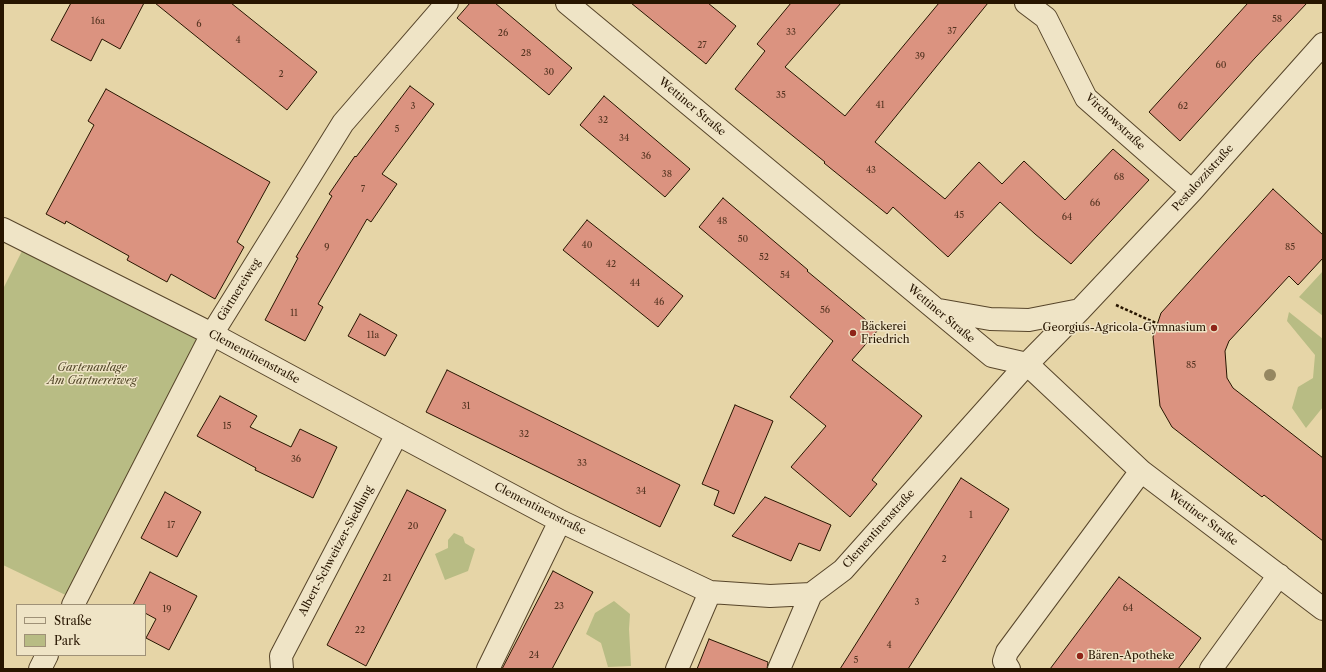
<!DOCTYPE html>
<meta charset="utf-8">
<style>
body{margin:0}
#map{position:relative;width:1326px;height:672px;overflow:hidden;background:#e6d5a7;font-family:"Libre Caslon Text",serif}
canvas{display:block}
.frame{position:absolute;inset:0;border:4px solid #271500;pointer-events:none}
.legend{position:absolute;left:16px;top:604px;width:130px;height:52px;box-sizing:border-box;background:#efe4c6;border:1px solid #9f9177;margin:0;padding:5px 7px;list-style:none;font-size:12px;color:#271500}
.legend li{display:flex;align-items:center;gap:8px;height:20px}
.legend b{width:20px;border:1px solid #9f9177}
</style>
<div id="map">
<canvas width="1326" height="672"></canvas>
<div class="frame"></div>
<ul class="legend">
<li><b style="height:5px;background:#efe4c6"></b>Straße</li>
<li><b style="height:11px;background:#b8bc84"></b>Park</li>
</ul>
</div>
<script>
const ctx = document.querySelector('canvas').getContext('2d');
ctx.lineJoin = 'round';
function fill(path, color) {
  ctx.fillStyle = color;
  ctx.fill(path, 'evenodd');
}
function poly(rows) {
  const path = new Path2D();
  for (const r of rows) {
    path.moveTo(r[0], r[1]);
    for (let i = 2; i < r.length; i += 2) path.lineTo(r[i], r[i + 1]);
  }
  return path;
}
function trace(path, color, width, dash) {
  ctx.strokeStyle = color;
  ctx.lineWidth = width;
  ctx.lineCap = dash ? 'butt' : 'round';
  ctx.setLineDash(dash || []);
  ctx.stroke(path);
}
function write(font, color, halo, rows, align = 'center') {
  ctx.font = font + ' "Libre Caslon Text",serif';
  ctx.lineWidth = 3;
  ctx.setLineDash([]);
  ctx.textBaseline = 'middle';
  ctx.strokeStyle = halo;
  ctx.fillStyle = color;
  for (const [text, x, y, turn = 0] of rows) {
    ctx.save();
    ctx.translate(x, y);
    ctx.rotate((+turn || 0) * Math.PI / 180);
    ctx.textAlign = isNaN(turn) ? turn : align;
    if (halo) ctx.strokeText(text, 0, 0);
    ctx.fillText(text, 0, 0);
    ctx.restore();
  }
}
fill(poly([
 [27,241,212,334,76,600,3,565,3,289],
 [1323,271,1323,316,1299,297],
 [1289,312,1323,339,1323,407,1306,428,1292,408,1298,387,1313,378,1315,355,1287,321],
 [454,533,463,537,465,543,475,549,468,571,445,580,435,554,448,548,448,540],
 [614,601,630,614,629,629,631,666,608,667,601,643,586,634,595,613]
]), '#b8bc84');
const building = poly([
 [71,3,144,3,120,49,102,39,91,61,51,40,71,3],
 [155,3,231,3,317,72,287,110,155,3],
 [470,3,495,3,572,68,549,95,457,18,470,3],
 [631,3,708,3,736,26,706,64,631,3],
 [791,3,841,3,785,67,845,116,939,3,988,3,875,142,945,199,979,162,1002,184,1024,161,1065,200,1113,149,1149,180,1071,264,1035,234,1000,202,948,257,893,207,887,214,824,163,825,162,735,89,765,51,757,44,791,3],
 [1248,3,1307,3,1255,58,1180,141,1149,112,1248,3],
 [410,86,434,104,382,174,397,184,371,222,367,219,318,304,323,307,305,341,265,320,298,258,296,257,332,196,329,194,355,156,356,157,410,86],
 [106,89,270,182,237,242,244,247,215,299,171,274,167,282,127,260,129,256,66,221,65,224,46,214,94,125,88,121,106,89],
 [604,96,690,169,665,197,580,125,604,96],
 [1273,189,1323,235,1323,258,1298,285,1289,276,1229,341,1225,351,1227,378,1233,388,1323,458,1323,541,1264,495,1262,497,1172,427,1160,406,1153,337,1161,313,1273,189],
 [723,198,808,270,807,271,878,330,852,360,922,416,872,480,877,484,850,517,791,467,826,426,790,397,833,341,699,227,723,198],
 [587,220,683,296,658,327,563,250,587,220],
 [360,314,397,335,385,356,348,336,360,314],
 [447,370,680,485,660,527,426,412,447,370],
 [220,396,257,416,250,427,291,447,300,429,337,447,313,498,255,470,256,468,197,436,220,396],
 [735,405,773,421,734,514,714,505,719,491,702,484,735,405],
 [961,478,1009,509,955,595,908,669,840,669,961,478],
 [407,490,446,510,366,666,327,645,407,490],
 [165,492,201,512,177,557,141,538,165,492],
 [765,497,831,525,820,551,799,543,791,561,732,536,765,497],
 [553,571,593,592,552,669,502,669,553,571],
 [150,572,197,596,169,650,146,638,156,619,145,613,145,605,133,605,150,572],
 [1119,577,1201,638,1178,669,1050,669,1119,577],
 [709,639,768,662,767,669,697,669,709,639]
]);
fill(building, '#db9380');
trace(building, '#271500', 1);
const minor = poly([
 [567,3,992,356,1027,364,1141,471,1323,609],
 [1026,3,1046,18,1086,98,1192,191],
 [3,229,212,334,397,434,560,521,710,592,770,596,811,594,843,570,1027,364,1080,310,1192,191,1323,44],
 [939,310,990,319,1029,320,1080,310],
 [73,605,212,334,343,123,447,3],
 [40,669,47,655],
 [282,669,281,656,397,434],
 [488,669,560,521],
 [677,669,710,592],
 [779,669,811,594],
 [1009,669,1004,661,1007,652,1141,471],
 [1211,669,1279,575]
]);
trace(minor, '#57452a', 24);
trace(poly([
 [1116,305,1158,324]
]), '#271500', 2.5, [3, 2]);
trace(minor, '#efe4c6', 22);
ctx.fillStyle = '#958761';
for (const [x, y] of [
 [1270,375]
]) {
  ctx.beginPath();
  ctx.arc(x, y, 6, 0, 2 * Math.PI);
  ctx.fill();
}
for (const [x, y, r, color] of [
 [1214,328,4,"#8f2418"],
 [853,333,4,"#8f2418"],
 [1080,656,4,"#8f2418"]
]) {
  const dot = new Path2D();
  dot.arc(x, y, r, 0, 2 * Math.PI);
  ctx.fillStyle = color;
  ctx.fill(dot);
  trace(dot, '#efe4c6', 1.5);
}
write('9px', '#543420', null, [
 ["58",1277,19],
 ["16a",98,21],
 ["6",199,24],
 ["37",952,31],
 ["33",791,32],
 ["26",503,33],
 ["4",238,40],
 ["27",702,45],
 ["28",526,53],
 ["39",920,56],
 ["60",1221,65],
 ["30",549,72],
 ["2",281,74],
 ["35",781,95],
 ["41",880,105],
 ["3",413,106],
 ["62",1183,106],
 ["32",603,120],
 ["5",397,129],
 ["34",624,138],
 ["36",646,156],
 ["43",871,170],
 ["38",667,174],
 ["68",1119,177],
 ["7",363,189],
 ["66",1095,203],
 ["45",959,215],
 ["64",1067,217],
 ["48",722,221],
 ["50",743,239],
 ["40",587,245],
 ["9",327,247],
 ["85",1290,247],
 ["52",764,257],
 ["42",611,264],
 ["54",785,275],
 ["44",635,283],
 ["46",659,302],
 ["56",825,310],
 ["11",294,313],
 ["11a",373,335],
 ["85",1191,365],
 ["31",466,406],
 ["15",227,426],
 ["32",524,434],
 ["36",296,459],
 ["33",582,463],
 ["34",641,491],
 ["1",971,515],
 ["17",171,525],
 ["20",413,526],
 ["2",944,559],
 ["21",387,578],
 ["3",917,602],
 ["23",559,606],
 ["64",1128,608],
 ["19",167,609],
 ["22",360,630],
 ["4",889,645],
 ["24",534,655],
 ["5",856,660]
]);
write('11px', '#271500', '#efe4c6', [
 ["Wettiner Straße",692,107,40],
 ["Virchowstraße",1115,122,43],
 ["Pestalozzistraße",1203,178,-48],
 ["Gärtnereiweg",239,290,-58],
 ["Wettiner Straße",941,314,40],
 ["Clementinenstraße",254,357,28],
 ["Clementinenstraße",540,509,27],
 ["Wettiner Straße",1203,518,37],
 ["Clementinenstraße",879,529,-48],
 ["Albert-Schweitzer-Siedlung",336,551,-62]
]);
write('11px', '#271500', '#efe4c6', [
 ["Bäckerei",861,327],
 ["Friedrich",861,340],
 ["Georgius-Agricola-Gymnasium",1206,328,"right"],
 ["Bären-Apotheke",1088,656]
], 'left');
write('italic 11px', '#524728', '#efe4c6', [
 ["Gartenanlage",92,368],
 ["Am Gärtnereiweg",92,381]
]);
</script>
